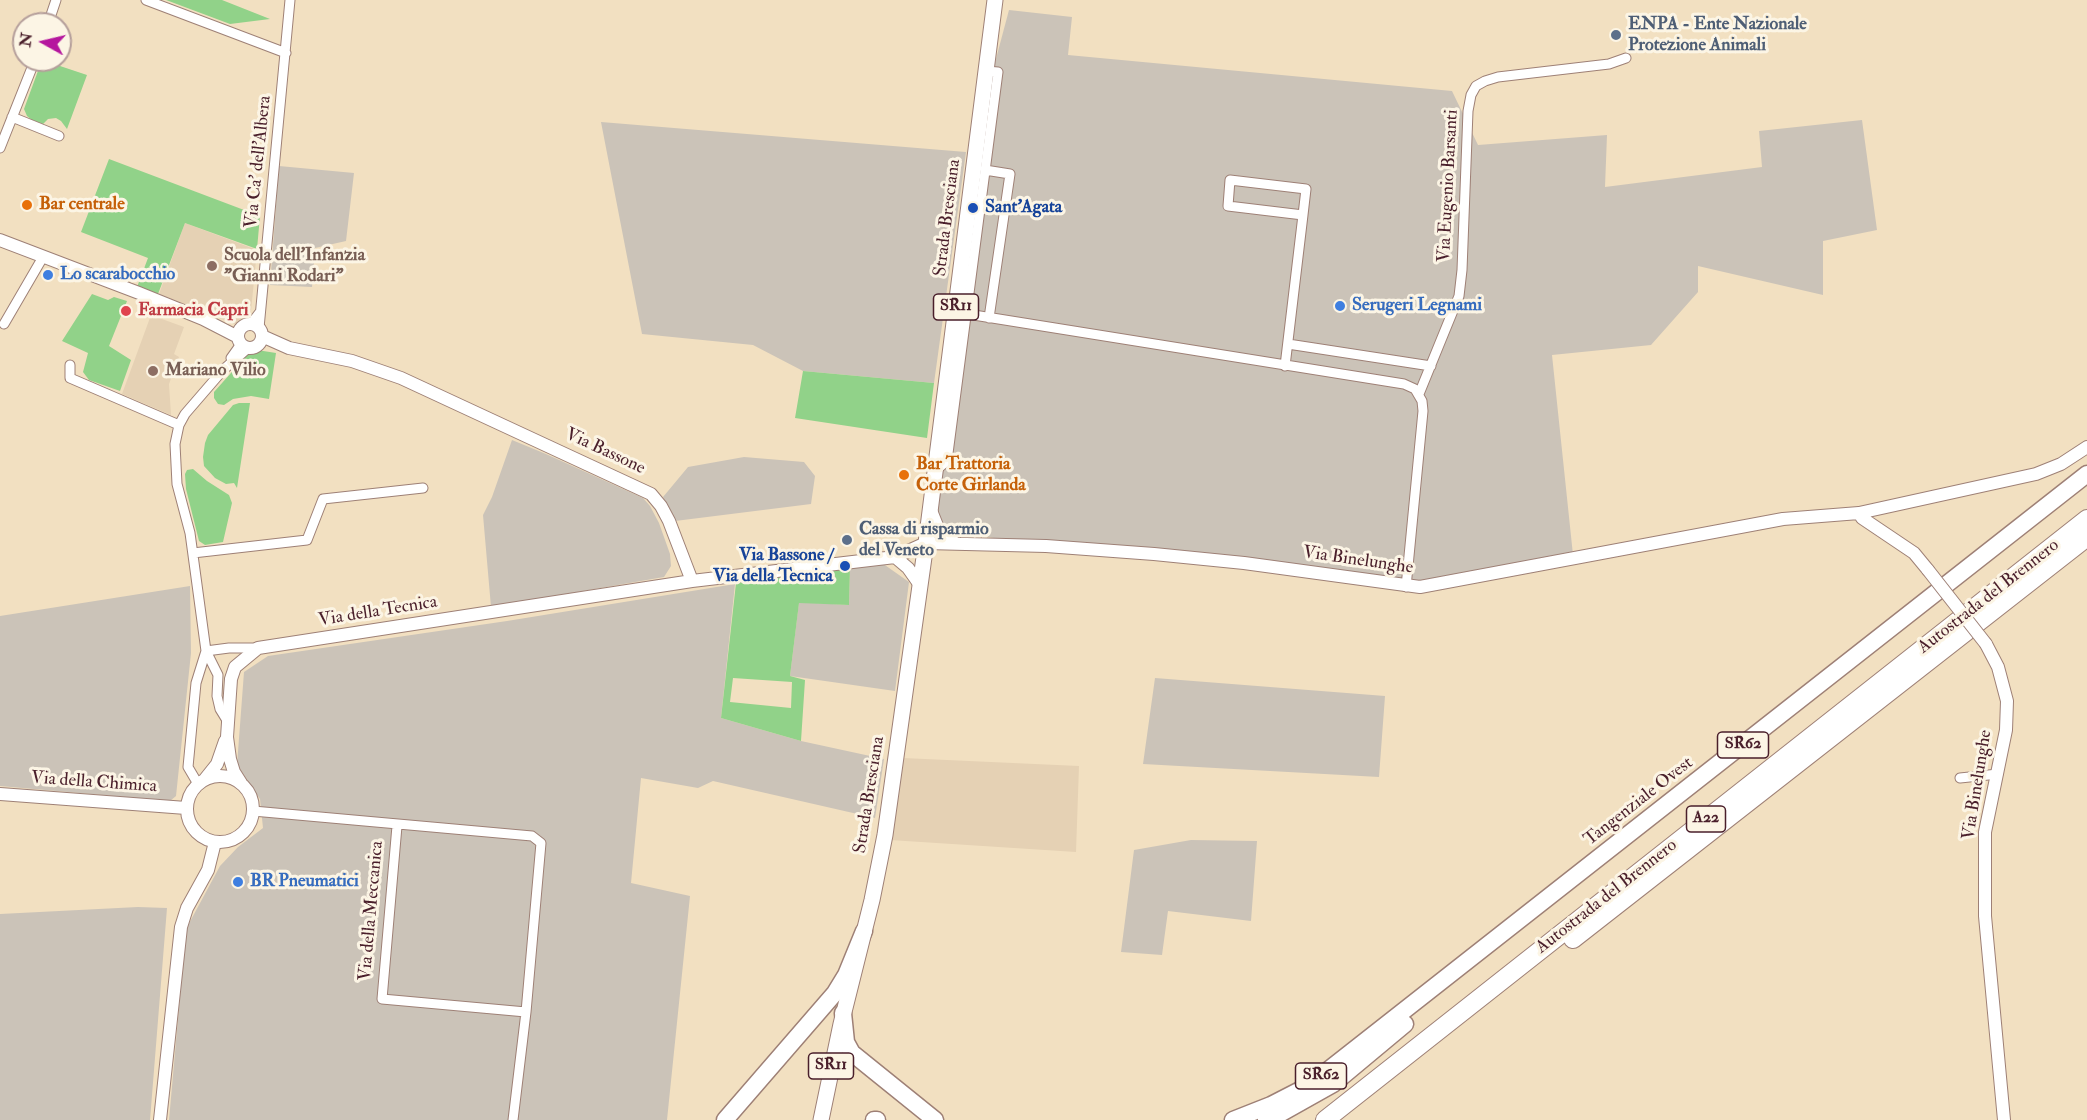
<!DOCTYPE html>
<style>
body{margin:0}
#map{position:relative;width:2087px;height:1120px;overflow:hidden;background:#f2e0c1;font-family:"IM FELL Double Pica",serif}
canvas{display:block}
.north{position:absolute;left:12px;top:12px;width:60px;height:60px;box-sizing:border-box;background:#fcf5e5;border:2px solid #b59f9b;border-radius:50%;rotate:278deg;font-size:16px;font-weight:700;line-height:24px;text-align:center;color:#4a1f2b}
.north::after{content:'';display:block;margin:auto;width:21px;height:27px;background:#b5179e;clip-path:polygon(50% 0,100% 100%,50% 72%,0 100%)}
</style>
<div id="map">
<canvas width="2087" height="1120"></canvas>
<div class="north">N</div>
</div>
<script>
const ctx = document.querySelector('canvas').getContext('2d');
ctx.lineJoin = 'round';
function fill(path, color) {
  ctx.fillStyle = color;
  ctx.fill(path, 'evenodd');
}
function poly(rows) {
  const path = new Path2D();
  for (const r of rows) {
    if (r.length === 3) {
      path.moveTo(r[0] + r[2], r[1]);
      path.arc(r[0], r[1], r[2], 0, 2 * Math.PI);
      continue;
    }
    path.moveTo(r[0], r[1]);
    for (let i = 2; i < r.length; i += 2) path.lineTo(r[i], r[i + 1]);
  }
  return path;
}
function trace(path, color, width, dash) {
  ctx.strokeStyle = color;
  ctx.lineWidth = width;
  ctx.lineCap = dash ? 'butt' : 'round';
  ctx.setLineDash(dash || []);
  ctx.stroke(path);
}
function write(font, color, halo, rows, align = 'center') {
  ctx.font = font + ' "IM FELL Double Pica",serif';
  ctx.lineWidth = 6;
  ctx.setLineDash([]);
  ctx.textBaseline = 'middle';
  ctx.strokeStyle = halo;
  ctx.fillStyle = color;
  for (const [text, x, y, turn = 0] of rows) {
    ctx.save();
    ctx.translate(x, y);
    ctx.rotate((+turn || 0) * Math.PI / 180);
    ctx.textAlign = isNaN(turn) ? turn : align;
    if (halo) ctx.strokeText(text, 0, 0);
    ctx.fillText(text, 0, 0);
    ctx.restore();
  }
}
fill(poly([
 [185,223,257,250,251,311,248,318,244,321,234,324,159,294],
 [151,315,184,327,174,354,179,357,169,384,171,415,122,394],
 [903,758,1079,766,1076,852,890,840]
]), '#e5d1b4');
fill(poly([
 [1009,10,1072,17,1068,55,1452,91,1478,145,1607,135,1605,187,1762,167,1759,131,1862,120,1877,230,1823,241,1823,295,1698,266,1698,292,1651,345,1552,355,1573,555,1413,584,1011,541,948,530,940,523,937,511,993,70],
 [601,122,966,152,934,383,803,371,753,345,642,334],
 [279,166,354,173,346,241,315,248,312,287,270,285],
 [512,440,546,454,643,498,650,506,659,523,670,554,671,566,664,577,491,607,483,515,492,497],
 [744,457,804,462,815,476,811,504,675,521,663,497,688,467],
 [882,563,909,582,895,691,790,676,799,602,849,605,850,568],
 [735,584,721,718,801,741,884,759,875,818,713,781,698,788,641,778,631,883,690,896,667,1120,169,1120,186,929,220,866,238,847,263,828,260,799,237,765,244,672,268,656,507,621],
 [190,586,191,653,176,796,170,801,0,786,0,616],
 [1155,678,1385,696,1379,777,1143,764],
 [1191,840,1257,841,1251,921,1168,911,1162,955,1121,952,1134,850],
 [138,907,167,908,150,1120,0,1120,0,914]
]), '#cbc3b8');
fill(poly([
 [166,0,222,0,270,19,230,24],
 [42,60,87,75,67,129,61,121,56,118,48,119,43,124,32,120,27,116,24,109],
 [109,159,260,216,257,249,185,223,158,294,137,287,148,258,81,232],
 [92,294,108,300,114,297,127,301,109,346,131,360,120,391,89,380,83,372,88,353,62,341],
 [257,350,276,353,269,399,251,396,233,399,224,405,218,404,214,398,214,392,247,355],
 [803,371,934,383,927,438,795,418],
 [239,403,250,403,237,488,234,483,226,484,215,478,204,466,203,457,205,443,208,435,233,405],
 [193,469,207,481,229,495,232,503,223,542,205,545,199,541,186,489,185,474,187,470],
 [850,568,849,605,799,603,790,676,805,680,801,741,721,718,736,583],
 [733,678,792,682,791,708,730,702]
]), '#91d289');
const minor = poly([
 [146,0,286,53],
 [48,24,56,0],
 [12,117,59,136],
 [0,148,35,60],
 [985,170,1010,174,989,318],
 [955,312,1404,384,1415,389,1422,401,1423,411,1406,587],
 [4,324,43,257],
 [250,325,260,312],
 [259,328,290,0],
 [1288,344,1431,366],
 [231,358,241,344],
 [70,365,70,378,179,425],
 [1285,366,1303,215,1306,189,1230,180,1228,206,1303,215],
 [1419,394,1459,296,1462,270,1468,111,1471,95,1476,86,1485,81,1498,77,1609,64,1626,58],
 [935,471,947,461,998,72,986,71],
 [193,553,307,540,323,499,423,488],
 [206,651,229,648,258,648],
 [228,722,220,709,217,696,218,675,206,651,190,533,177,484,175,444,179,425,185,414,223,370,248,348],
 [1960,778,1998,774],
 [198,784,188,767,196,683,206,651],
 [253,811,532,836,541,843,526,1012,513,1120],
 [397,826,382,999,526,1012]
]);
const tertiary = poly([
 [0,240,139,293,203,319,238,337],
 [250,336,12],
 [262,336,289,348,352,361,401,378,651,494,661,506,669,521,692,581],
 [930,508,938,528,955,543],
 [1859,513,1862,518,1914,553,1928,570],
 [895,557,908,568,920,585],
 [1986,644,1998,667,2007,701,2006,730,1985,832,1985,916,2004,1120],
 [220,809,33],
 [205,779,217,764,225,741],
 [241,783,234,772,230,759,227,737,231,679,235,667,258,648,692,581,895,557,926,543,1046,546,1154,554,1244,563,1420,587,1783,519,1859,513,2036,474,2061,464,2087,447],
 [0,794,186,808],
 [160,1120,181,927,187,908,208,870,215,842]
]);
const primary = poly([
 [821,1120,841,1024,872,900,885,835,926,543,995,0]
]);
const trunk = poly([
 [843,1013,846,1042,852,1053,935,1120],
 [725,1120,835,993,846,975,864,931],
 [874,1120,877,1120],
 [1233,1120,1271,1105,1308,1086,2087,474],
 [1266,1120,1276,1116,1333,1084,1405,1024]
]);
const motorway = poly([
 [1573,939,2087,537],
 [1325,1120,2087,519]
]);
trace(minor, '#9e8076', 11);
trace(tertiary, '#9e8076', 14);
trace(primary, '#9e8076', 17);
trace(trunk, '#9e8076', 19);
trace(motorway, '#9e8076', 20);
trace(minor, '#fff', 9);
trace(tertiary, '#fff', 12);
trace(primary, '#fff', 15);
trace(trunk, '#fff', 16);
trace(motorway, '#fff', 18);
const tertiaryBridge = poly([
 [1928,570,1986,644]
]);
trace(tertiaryBridge, '#9e8076', 14, []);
trace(tertiaryBridge, '#fff', 12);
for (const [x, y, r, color] of [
 [1616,35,6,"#5c6f8a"],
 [27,205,6,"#e8710a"],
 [973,208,6,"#1a4fb4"],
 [212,266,6,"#8d6e63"],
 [48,275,6,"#3f7fe0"],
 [1340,306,6,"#3f7fe0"],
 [126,311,6,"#e0444e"],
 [153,371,6,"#8d6e63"],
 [904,475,6,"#e8710a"],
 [847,540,6,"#5c6f8a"],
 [845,566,6,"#1a4fb4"],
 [238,882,6,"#3f7fe0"]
]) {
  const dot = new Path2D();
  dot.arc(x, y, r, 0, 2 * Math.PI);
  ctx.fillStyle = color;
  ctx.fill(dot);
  trace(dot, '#fcf5e5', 2);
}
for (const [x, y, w] of [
 [956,307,45],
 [1743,745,51],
 [1706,819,39],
 [831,1066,45],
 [1321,1076,51]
]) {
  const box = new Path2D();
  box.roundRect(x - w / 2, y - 13, w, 26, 4.5);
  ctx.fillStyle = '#fcf5e5';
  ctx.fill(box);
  trace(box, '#4a1f2b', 1.5);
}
write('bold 16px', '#4a1f2b', null, [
 ["SR11",956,307],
 ["SR62",1743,745],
 ["A22",1706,819],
 ["SR11",831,1066],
 ["SR62",1321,1076]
]);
write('bold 18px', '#4e5e75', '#fcf5e5', [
 ["ENPA - Ente Nazionale",1628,25],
 ["Protezione Animali",1628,46],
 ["Cassa di risparmio",859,530],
 ["del Veneto",859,551]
], 'left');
write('18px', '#4a1f2b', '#fcf5e5', [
 ["Via Ca' dell'Albera",259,162,-84],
 ["Via Eugenio Barsanti",1449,186,-87],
 ["Strada Bresciana",948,218,-83],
 ["Via Bassone",605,452,25],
 ["Via Binelunghe",1358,561,8],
 ["Autostrada del Brennero",1989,597,-38],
 ["Via della Tecnica",378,612,-9],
 ["Via della Chimica",94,783,4],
 ["Via Binelunghe",1978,785,-81],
 ["Strada Bresciana",870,795,-81],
 ["Tangenziale Ovest",1639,802,-38],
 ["Autostrada del Brennero",1607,897,-38],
 ["Via della Meccanica",372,911,-85]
]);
write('bold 18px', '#c56008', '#fcf5e5', [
 ["Bar centrale",39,205],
 ["Bar Trattoria",916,465],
 ["Corte Girlanda",916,486]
], 'left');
write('bold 18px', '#164399', '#fcf5e5', [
 ["Sant'Agata",985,208],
 ["Via Bassone /",833,556,"right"],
 ["Via della Tecnica",833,577,"right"]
], 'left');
write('bold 18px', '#785e54', '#fcf5e5', [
 ["Scuola dell'Infanzia",224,256],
 ["\"Gianni Rodari\"",224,277],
 ["Mariano Vilio",165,371]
], 'left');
write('bold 18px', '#366cbe', '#fcf5e5', [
 ["Lo scarabocchio",60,275],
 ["Serugeri Legnami",1352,306],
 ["BR Pneumatici",250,882]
], 'left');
write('bold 18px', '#be3a42', '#fcf5e5', [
 ["Farmacia Capri",138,311]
], 'left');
</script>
